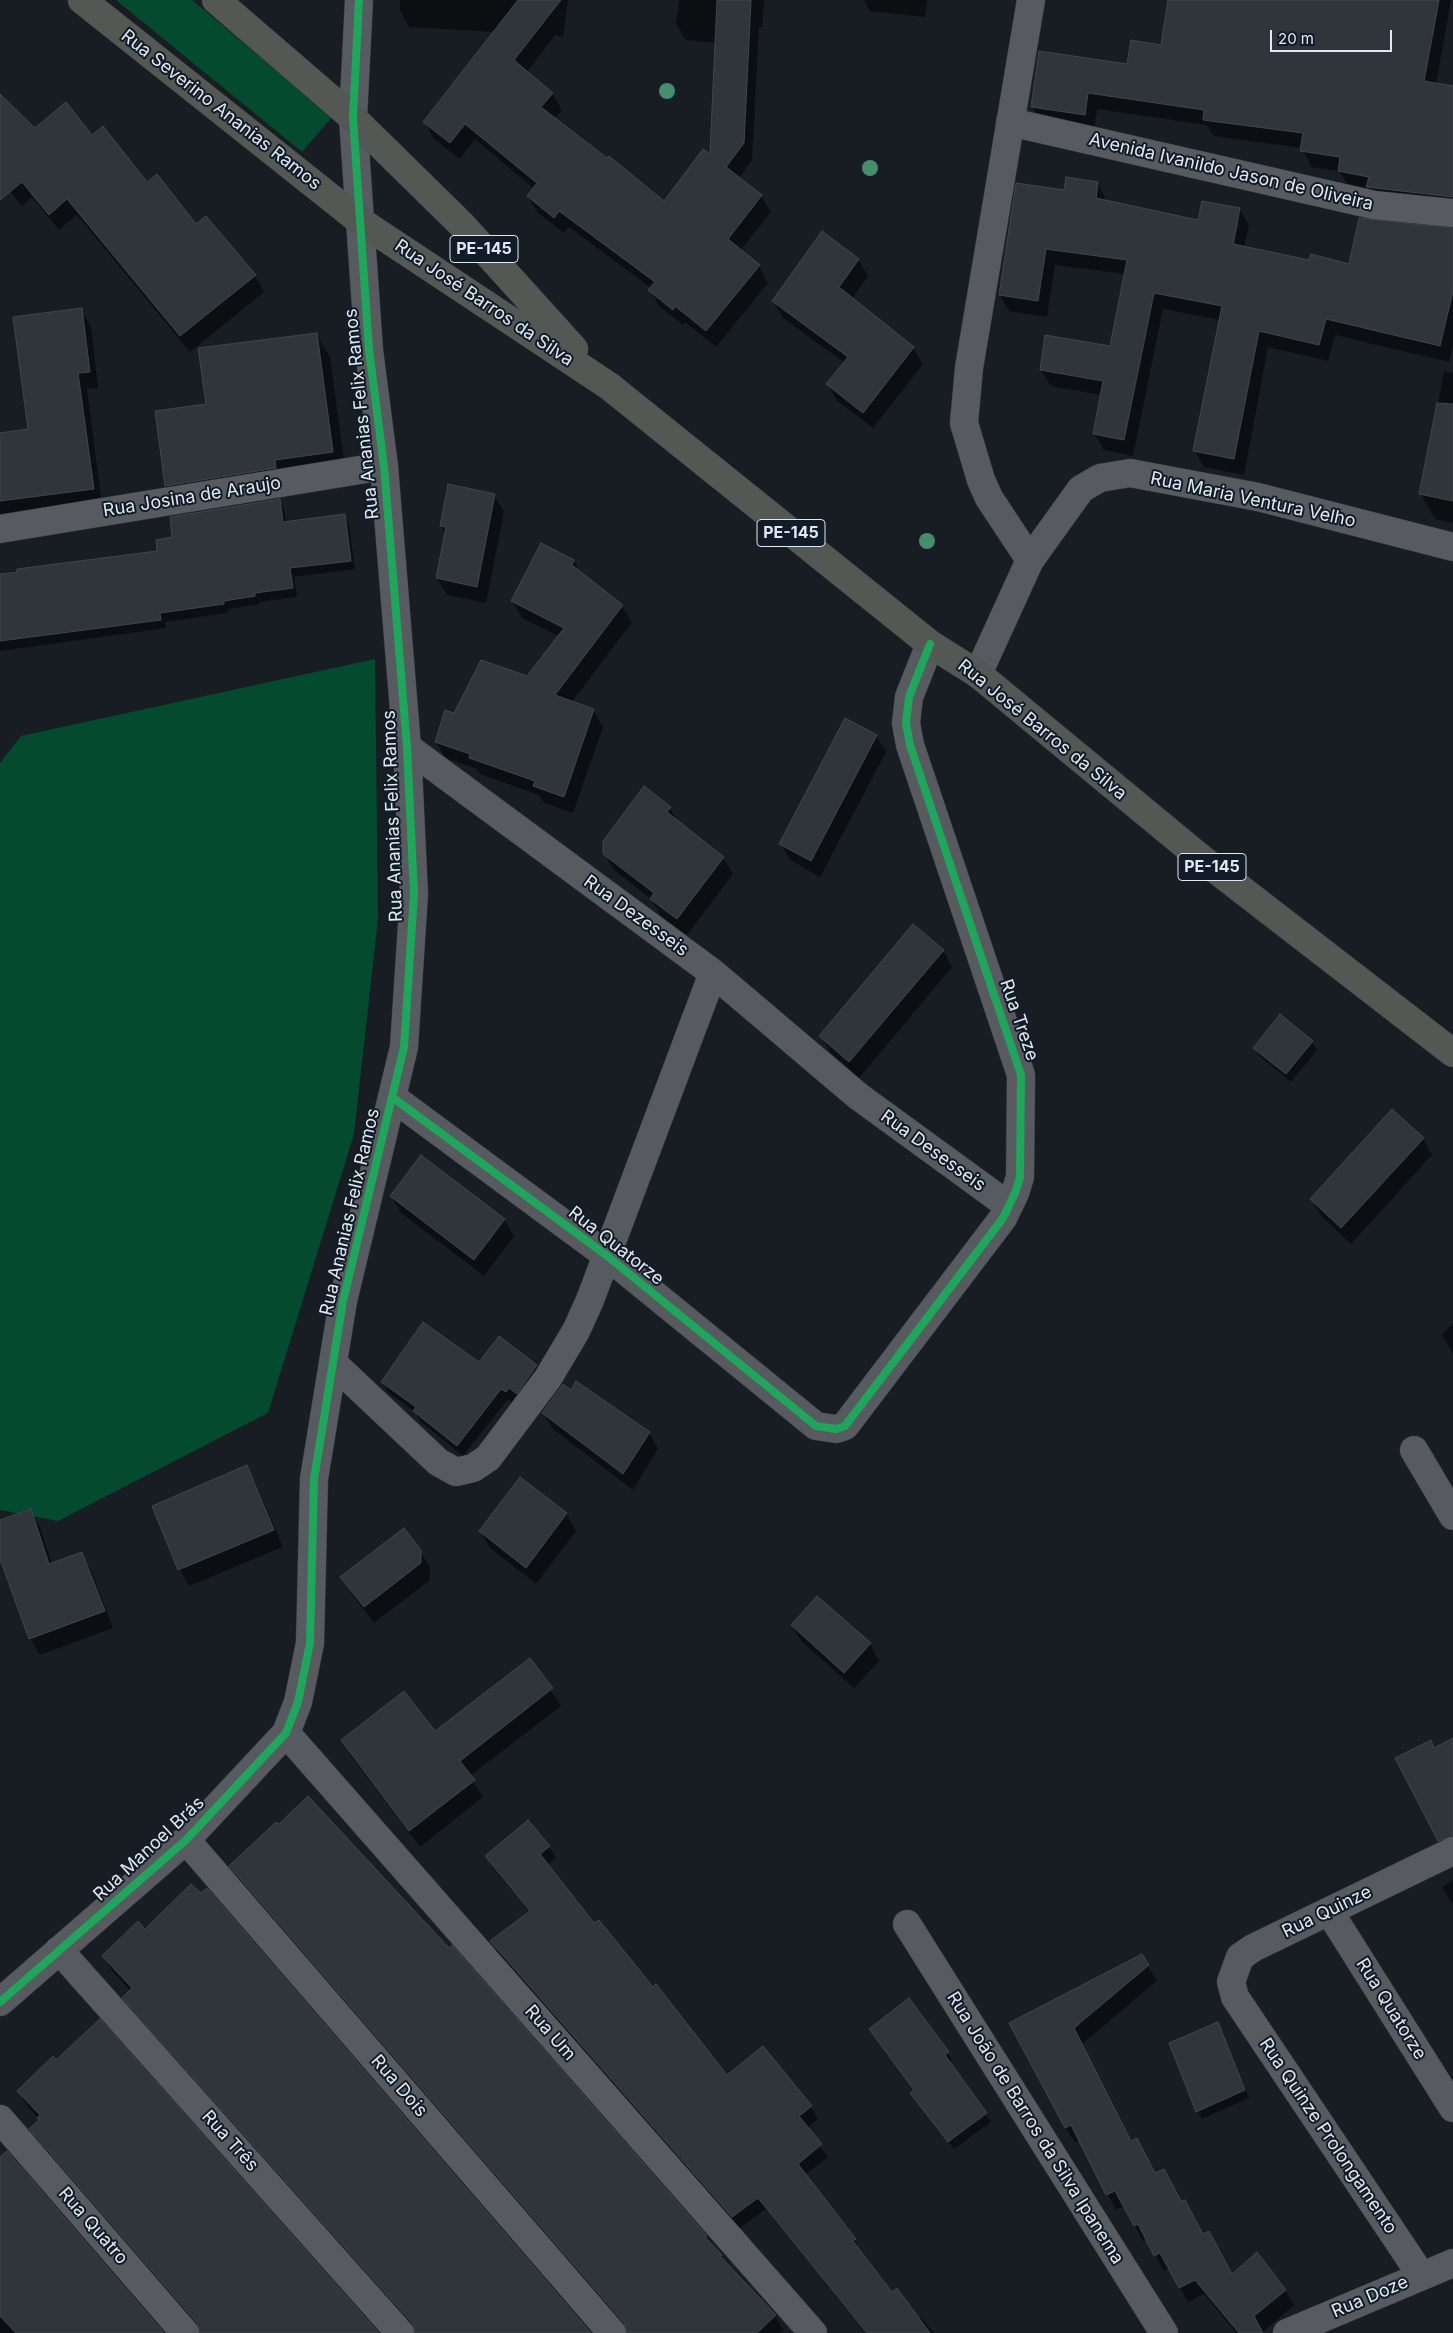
<!DOCTYPE html>
<meta charset="utf-8">
<style>
body{margin:0}
#map{position:relative;width:1453px;height:2333px;overflow:hidden;background:#171d23;font-family:Inter,sans-serif}
canvas{display:block}
.scale{position:absolute;left:1270px;top:30px;width:122px;height:22px;box-sizing:border-box;border:2px solid #e1e8f1;border-top:0;padding-left:6px;font-size:15px;line-height:18px;white-space:nowrap;color:#e1e8f1;-webkit-text-stroke:4px #121c28;paint-order:stroke}
</style>
<div id="map">
<canvas width="1453" height="2333"></canvas>
<div class="scale">20 m</div>
</div>
<script>
const ctx = document.querySelector('canvas').getContext('2d');
ctx.lineJoin = 'round';
function fill(path, color) {
  ctx.fillStyle = color;
  ctx.fill(path, 'evenodd');
}
function poly(rows) {
  const path = new Path2D();
  for (const r of rows) {
    path.moveTo(r[0], r[1]);
    for (let i = 2; i < r.length; i += 2) path.lineTo(r[i], r[i + 1]);
  }
  return path;
}
function trace(path, color, width, dash) {
  ctx.strokeStyle = color;
  ctx.lineWidth = width;
  ctx.lineCap = dash ? 'butt' : 'round';
  ctx.setLineDash(dash || []);
  ctx.stroke(path);
}
function write(font, color, halo, rows, align = 'center') {
  ctx.font = font + ' Inter,sans-serif';
  ctx.lineWidth = 4;
  ctx.setLineDash([]);
  ctx.textBaseline = 'middle';
  ctx.strokeStyle = halo;
  ctx.fillStyle = color;
  for (const [text, x, y, turn = 0] of rows) {
    ctx.save();
    ctx.translate(x, y);
    ctx.rotate((+turn || 0) * Math.PI / 180);
    ctx.textAlign = isNaN(turn) ? turn : align;
    if (halo) ctx.strokeText(text, 0, 0);
    ctx.fillText(text, 0, 0);
    ctx.restore();
  }
}
fill(poly([
 [116,0,192,0,332,117,302,152],
 [375,659,378,919,354,1134,268,1413,58,1521,0,1510,0,763,21,736]
]), '#034a2e');
fill(poly([
 [400,0,568,0,563,37,555,35,527,72,552,93,562,110,554,119,664,202,711,157,716,43,686,40,676,24,679,0,764,0,762,27,759,27,752,160,739,178,761,196,771,212,740,251,759,266,768,283,716,347,685,322,683,325,659,306,650,290,651,288,569,227,564,233,538,213,528,197,534,189,475,139,460,159,434,139,425,122,495,32,409,27,400,10],
 [864,0,927,0,925,17,870,11],
 [1216,0,1451,0,1436,85,1453,88,1453,212,1349,187,1339,171,1311,167,1302,148,1214,136,1207,125,1097,109,1094,131,1041,123,1032,107,1129,65,1162,46],
 [0,95,35,129,92,137,196,225,206,218,255,276,264,292,190,352,77,215,59,230,32,197,22,206,0,179],
 [1098,183,1107,202,1199,222,1239,209,1249,225,1244,247,1310,261,1350,265,1453,252,1453,345,1449,362,1335,335,1328,361,1268,347,1244,475,1204,467,1195,451,1220,320,1163,309,1133,456,1104,450,1094,434,1102,395,1051,386,1041,370,1111,348,1125,274,1055,265,1047,317,1009,311,1000,295,1065,191],
 [1236,221,1239,221,1233,250,1231,250],
 [859,260,868,276,852,299,913,348,923,364,873,428,837,401,828,385,845,363,783,318,773,301],
 [81,310,91,326,98,388,87,389,102,505,0,519,0,434,29,430],
 [317,335,330,357,346,475,180,508,166,486],
 [1444,371,1453,373,1453,523,1435,519,1421,494],
 [494,495,504,512,486,603,447,595,437,578,446,534,441,526],
 [279,500,284,509,286,523,344,515,349,524,355,569,294,577,297,597,259,602,260,604,228,609,228,613,165,622,166,628,0,651,0,573,159,552,174,538],
 [574,561,580,573,622,606,632,622,571,703,593,710,603,727,573,813,544,803,539,795,480,774,477,769,445,758,436,741,455,714,528,678,559,636,522,618,512,601],
 [876,736,886,752,820,877,790,860,781,844],
 [670,808,678,823,723,858,733,874,687,935,661,916,651,899,614,870,604,853],
 [943,950,952,967,859,1078,831,1053,821,1036],
 [1312,1042,1317,1050,1291,1082,1259,1056,1255,1048],
 [1423,1138,1432,1155,1351,1244,1321,1216,1311,1199],
 [391,1196,504,1219,514,1236,484,1276,401,1213],
 [1453,1323,1453,1354,1442,1335],
 [499,1338,537,1366,543,1377,513,1403,508,1399,463,1456,421,1422,415,1412,389,1393,382,1382,479,1364],
 [543,1413,649,1432,658,1449,633,1490,553,1429],
 [247,1467,256,1484,283,1547,189,1586,179,1569],
 [520,1478,566,1514,576,1531,536,1584,490,1548,480,1531],
 [30,1510,40,1527,52,1564,81,1553,91,1570,113,1628,40,1655,30,1638,0,1555,0,1521],
 [420,1551,430,1568,430,1580,374,1623,352,1594,342,1578],
 [792,1626,870,1644,879,1661,854,1688,802,1642],
 [529,1659,561,1706,470,1776,483,1797,420,1847,352,1757,342,1741,435,1732],
 [1453,1740,1453,1844,1444,1849,1434,1832,1434,1749],
 [549,1846,556,1858,547,1865,594,1925,653,1989,727,2077,763,2048,811,2107,818,2119,807,2128,828,2157,805,2175,855,2240,861,2253,892,2294,918,2319,921,2317,934,2333,866,2333,766,2209,740,2228,498,1954,492,1942,530,1912,493,1868,486,1856],
 [231,1866,706,2236,725,2263,775,2316,783,2330,779,2333,628,2333,239,1881],
 [1453,1880,1453,1905,1442,1887],
 [1141,1955,1157,1981,1082,2044,1132,2142,1155,2175,1181,2203,1232,2275,1285,2290,1294,2305,1262,2333,1236,2333,1204,2294,1188,2302,1169,2268,1164,2271,1147,2239,1143,2241,1124,2206,1116,2210,1080,2140,1075,2143,1066,2128,1011,2023],
 [103,1956,590,2333,416,2333,132,2012,124,1998,131,1991,112,1971],
 [1217,2023,1249,2098,1202,2119,1197,2111],
 [870,2029,948,2052,952,2060,949,2063,991,2122,954,2149,917,2102,912,2094,915,2091],
 [18,2091,377,2333,201,2333,39,2143,31,2129,40,2120,27,2106],
 [0,2159,163,2333,0,2333]
]), '#0007');
const building = poly([
 [518,0,561,0,514,60,553,93,541,107,607,158,609,156,664,201,703,149,710,154,717,0,751,0,744,143,726,167,762,195,728,239,760,265,706,331,675,306,673,310,648,290,655,282,559,211,554,218,527,196,537,183,465,124,450,143,423,122,518,0],
 [1168,0,1439,0,1424,81,1453,86,1453,197,1366,187,1369,177,1338,171,1340,157,1300,151,1303,133,1203,120,1204,110,1088,93,1085,115,1031,107,1039,51,1127,64,1131,40,1161,45,1168,0],
 [0,94,35,128,66,102,92,135,103,126,147,182,157,174,196,224,206,216,256,275,180,336,67,199,49,215,22,182,0,200,0,94],
 [1066,177,1098,182,1096,198,1198,220,1202,201,1240,208,1233,244,1309,260,1311,254,1349,264,1359,218,1453,228,1453,291,1440,346,1326,319,1319,345,1259,331,1234,459,1193,451,1222,306,1154,293,1124,440,1093,434,1103,381,1040,370,1045,335,1110,346,1127,260,1046,249,1038,301,999,295,1016,183,1064,190,1066,177],
 [822,231,859,259,839,287,914,347,863,413,826,384,848,357,772,301,822,231],
 [82,308,90,372,78,373,94,489,0,501,0,433,28,429,13,317,82,308],
 [317,333,333,452,275,460,276,468,165,486,155,411,206,404,198,348,317,333],
 [1437,403,1453,404,1453,501,1419,494,1437,403],
 [448,484,495,494,477,587,436,578,446,527,440,526,448,484],
 [280,499,283,522,345,514,351,561,290,568,293,588,255,593,255,596,224,601,224,604,160,613,161,620,0,641,0,574,17,572,17,569,157,551,156,540,172,537,170,517,280,499],
 [541,543,574,560,572,565,623,605,555,695,594,709,564,797,533,786,535,781,469,758,470,754,435,742,445,710,454,713,481,660,527,676,564,628,511,601,541,543],
 [845,718,877,735,811,861,779,844,845,718],
 [644,786,671,807,667,812,724,857,677,919,650,899,654,893,603,854,603,841,644,786],
 [913,924,944,950,849,1062,819,1036,913,924],
 [1280,1014,1313,1041,1286,1074,1253,1048,1280,1014],
 [1392,1109,1424,1138,1341,1228,1310,1199,1392,1109],
 [421,1155,505,1219,474,1260,390,1196,421,1155],
 [423,1322,479,1362,499,1336,537,1365,517,1394,509,1388,506,1392,501,1389,457,1446,413,1411,416,1407,381,1382,423,1322],
 [576,1381,650,1432,623,1474,542,1413,563,1384,571,1390,576,1381],
 [247,1465,274,1530,178,1570,152,1506,247,1465],
 [520,1477,567,1513,526,1568,479,1531,520,1477],
 [31,1509,49,1564,82,1552,105,1611,29,1639,0,1559,0,1520,31,1509],
 [404,1528,421,1550,421,1563,364,1607,340,1577,404,1528],
 [817,1596,871,1643,844,1673,791,1625,817,1596],
 [530,1658,553,1688,460,1761,475,1780,409,1831,341,1740,404,1691,435,1731,530,1658],
 [1453,1738,1453,1836,1438,1841,1395,1758,1431,1740,1434,1748,1453,1738],
 [308,1796,449,1948,452,1945,707,2236,705,2237,722,2255,720,2256,776,2315,757,2333,627,2333,624,2323,229,1866,276,1822,279,1824,308,1796],
 [528,1820,550,1846,540,1854,594,1923,599,1920,653,1987,656,1984,727,2075,763,2046,812,2106,799,2116,822,2144,798,2164,856,2239,853,2241,892,2292,897,2288,930,2333,867,2333,758,2198,732,2217,490,1941,530,1911,485,1856,528,1820],
 [191,1884,201,1893,207,1888,591,2333,415,2333,412,2323,122,1998,132,1988,102,1956,138,1921,145,1929,191,1884],
 [1142,1954,1149,1965,1074,2028,1131,2141,1137,2138,1155,2173,1164,2169,1181,2201,1185,2200,1203,2234,1209,2231,1232,2274,1257,2252,1286,2290,1254,2316,1263,2333,1239,2333,1195,2280,1179,2288,1160,2253,1154,2256,1138,2224,1134,2226,1115,2191,1106,2195,1071,2125,1065,2128,1009,2023,1142,1954],
 [909,1998,949,2052,945,2055,987,2113,948,2142,910,2093,914,2090,869,2029,909,1998],
 [100,2019,379,2333,200,2333,197,2323,29,2129,39,2120,37,2118,40,2115,17,2091,53,2056,56,2060,100,2019],
 [1218,2022,1245,2090,1196,2112,1169,2043,1218,2022],
 [7,2151,164,2333,16,2333,0,2316,0,2157,7,2151]
]);
fill(building, '#30353b');
trace(building, '#41464c', 1);
const street = poly([
 [1010,122,1374,205,1453,213],
 [0,529,384,466],
 [1030,560,1081,489,1100,478,1130,473,1258,497,1453,547],
 [407,747,713,973,858,1096,1009,1206],
 [392,1097,606,1255,816,1426,836,1429,845,1426,1003,1218,1015,1193,1020,1177,1021,1075,910,745,906,723,909,697,930,644],
 [333,1363,438,1462,456,1472,473,1468,488,1458,548,1378,576,1331,590,1300,713,973],
 [1414,1450,1453,1516],
 [286,1733,813,2333],
 [186,1840,612,2333],
 [1329,1911,1453,2108],
 [907,1924,1164,2333],
 [59,1950,400,2333],
 [0,2002,186,1840,286,1733,298,1702,310,1643,314,1479,343,1301,404,1047,414,894,407,747,384,466,369,350,360,221],
 [0,2119,185,2333],
 [1421,2275,1235,1997,1231,1982,1240,1957,1253,1948,1453,1851],
 [1287,2333,1453,2263]
]);
const secondary = poly([
 [359,0,353,118,360,221],
 [978,674,1030,560,989,498,981,480,964,423,969,368,1031,0]
]);
const primary = poly([
 [82,0,360,221,609,386,930,644,978,674,1202,859,1453,1053],
 [216,0,353,118,461,224,574,349]
]);
trace(street, '#34383d', 29);
trace(secondary, '#34383d', 29);
trace(primary, '#34383d', 29);
trace(street, '#575b60', 28);
trace(secondary, '#575b60', 28);
trace(primary, '#535854', 28);
trace(poly([
 [392,1097,606,1255,816,1426,836,1429,845,1426,1003,1218,1015,1193,1020,1177,1021,1075,910,745,906,723,909,697,930,644],
 [0,2002,186,1840,286,1733,298,1702,310,1643,314,1479,343,1301,404,1047,414,894,407,747,384,466,369,350,353,118,359,0]
]), '#20a55d', 8);
ctx.fillStyle = '#478c6c';
for (const [x, y] of [
 [667,91],
 [870,168],
 [927,541]
]) {
  ctx.beginPath();
  ctx.arc(x, y, 8, 0, 2 * Math.PI);
  ctx.fill();
}
for (const [x, y, w] of [
 [484,249,68],
 [791,533,68],
 [1212,867,68]
]) {
  const box = new Path2D();
  box.roundRect(x - w / 2, y - 13.5, w, 27, 4);
  ctx.fillStyle = '#121c28';
  ctx.fill(box);
  trace(box, '#e1e8f1', 1);
}
write('bold 16px', '#e1e8f1', null, [
 ["PE-145",484,249],
 ["PE-145",791,533],
 ["PE-145",1212,867]
]);
write('18px', '#e1e8f1', '#121c28', [
 ["Rua Severino Ananias Ramos",221,110,38],
 ["Avenida Ivanildo Jason de Oliveira",1231,172,13],
 ["Rua José Barros da Silva",484,303,34],
 ["Rua Ananias Felix Ramos",362,414,-96],
 ["Rua Josina de Araujo",192,497,-9],
 ["Rua Maria Ventura Velho",1253,500,12],
 ["Rua José Barros da Silva",1042,730,39],
 ["Rua Ananias Felix Ramos",393,816,-92],
 ["Rua Dezesseis",636,916,36],
 ["Rua Treze",1019,1020,71],
 ["Rua Desesseis",933,1151,36],
 ["Rua Ananias Felix Ramos",350,1212,-77],
 ["Rua Quatorze",616,1246,38],
 ["Rua Manoel Brás",149,1849,-43],
 ["Rua Quinze",1327,1912,-26],
 ["Rua Quatorze",1391,2009,58],
 ["Rua Um",550,2033,49],
 ["Rua Dois",399,2086,49],
 ["Rua João de Barros da Silva Ipanema",1035,2128,58],
 ["Rua Quinze Prolongamento",1328,2136,56],
 ["Rua Três",230,2141,48],
 ["Rua Quatro",93,2226,49],
 ["Rua Doze",1370,2297,-23]
]);
</script>
